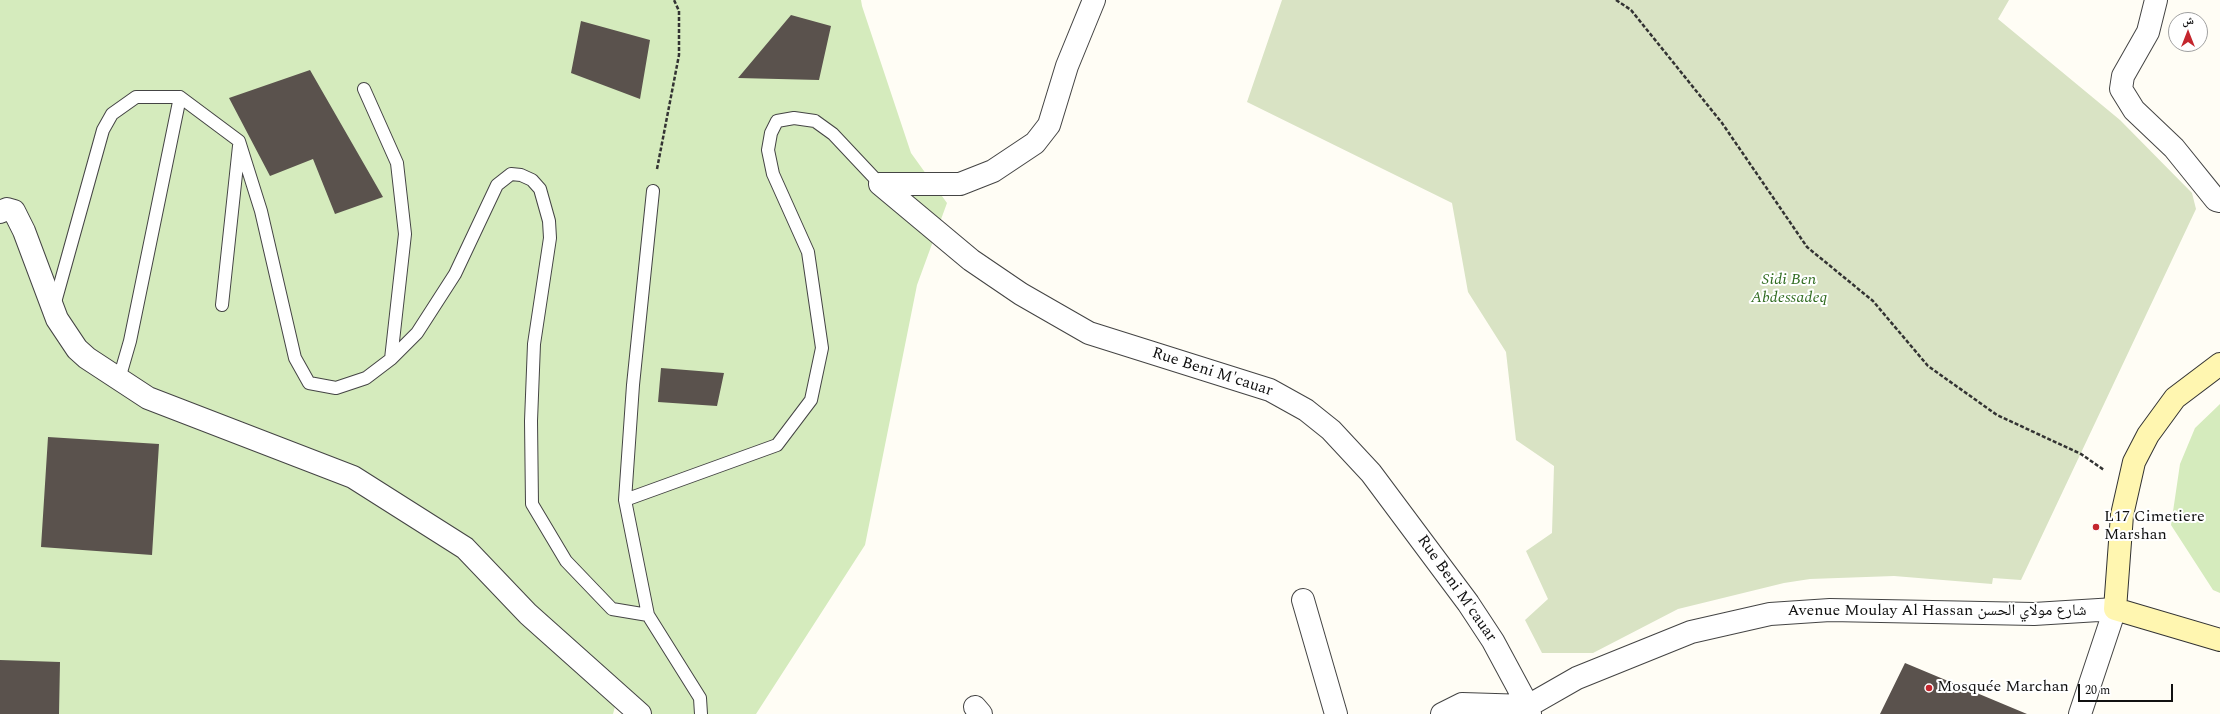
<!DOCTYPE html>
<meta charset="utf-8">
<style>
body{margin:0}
#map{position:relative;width:2220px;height:714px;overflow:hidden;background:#fffdf5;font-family:Spectral,"Noto Naskh Arabic",serif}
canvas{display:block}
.north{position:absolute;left:2168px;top:12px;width:40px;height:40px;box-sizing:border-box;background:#fff;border:1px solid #a0a0a0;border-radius:50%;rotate:0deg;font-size:11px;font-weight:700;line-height:16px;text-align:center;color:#111}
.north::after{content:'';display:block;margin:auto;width:14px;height:18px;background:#c4262e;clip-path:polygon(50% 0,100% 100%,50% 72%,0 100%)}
.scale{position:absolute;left:2078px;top:684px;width:95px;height:18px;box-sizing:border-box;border:2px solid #111;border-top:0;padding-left:5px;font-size:12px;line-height:14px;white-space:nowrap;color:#111;-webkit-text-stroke:3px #fff;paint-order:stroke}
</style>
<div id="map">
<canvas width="2220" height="714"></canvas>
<div class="north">ش</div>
<div class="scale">20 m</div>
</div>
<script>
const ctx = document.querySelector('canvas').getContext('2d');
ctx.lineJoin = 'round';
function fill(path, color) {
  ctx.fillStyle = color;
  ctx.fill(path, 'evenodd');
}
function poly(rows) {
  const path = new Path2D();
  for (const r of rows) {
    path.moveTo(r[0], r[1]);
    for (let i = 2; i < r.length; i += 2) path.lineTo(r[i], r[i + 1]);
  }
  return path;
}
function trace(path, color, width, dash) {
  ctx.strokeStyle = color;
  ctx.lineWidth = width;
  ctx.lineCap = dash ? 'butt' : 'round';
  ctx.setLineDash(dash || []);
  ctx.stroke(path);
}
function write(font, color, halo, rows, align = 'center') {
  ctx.font = font + ' Spectral,"Noto Naskh Arabic",serif';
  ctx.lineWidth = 4;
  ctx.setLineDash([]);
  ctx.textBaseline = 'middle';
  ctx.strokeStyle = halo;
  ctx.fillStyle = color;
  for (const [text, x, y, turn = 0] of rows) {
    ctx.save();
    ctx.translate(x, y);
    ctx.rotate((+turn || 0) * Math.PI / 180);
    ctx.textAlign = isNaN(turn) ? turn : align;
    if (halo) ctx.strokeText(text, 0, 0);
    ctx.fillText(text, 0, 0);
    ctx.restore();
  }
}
fill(poly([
 [0,0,861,0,862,6,911,153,947,203,917,285,865,545,756,714,646,714,619,692,613,714,0,714],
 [2220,404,2220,593,2213,590,2171,525,2180,464,2195,428]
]), '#d5ebbd');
fill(poly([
 [1282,0,2009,0,1998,19,2120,120,2192,193,2196,209,2021,580,1993,578,1992,584,1894,576,1810,579,1784,583,1678,609,1593,653,1542,653,1525,620,1548,599,1526,551,1552,533,1554,466,1516,440,1506,352,1468,292,1452,203,1247,102]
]), '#d9e3c4');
fill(poly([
 [791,15,831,26,819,80,738,78],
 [581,21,650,40,640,99,571,73],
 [310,70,383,197,335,214,313,159,270,176,229,98],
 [661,368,724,373,717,406,658,402],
 [48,437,159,444,152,555,41,547],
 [0,660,60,662,59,714,0,714],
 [1905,663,2027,714,1880,714]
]), '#5a524d');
const lane = poly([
 [364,89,397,163,405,234,391,359],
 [222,305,239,146],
 [54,306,103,130,112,114,136,97,180,97,239,141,261,211,295,358,309,383,336,388,366,378,391,359,417,333,455,274,497,185,511,174,521,175,532,180,540,189,549,221,550,238,534,344,531,421,532,504,566,561,612,609,648,615,625,500,633,385,653,191],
 [119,379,130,341,180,97],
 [625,500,777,445,811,400,822,348,808,252,773,174,768,150,771,133,777,121,794,118,815,121,833,134,880,184],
 [648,615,700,698,701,714]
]);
const street = poly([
 [2156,0,2148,32,2123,76,2121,89,2134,110,2174,148,2216,200,2220,201],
 [880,184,971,260,1021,294,1089,333,1270,390,1306,410,1331,430,1371,473,1468,603,1493,641,1528,706,1530,714],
 [880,184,960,184,993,171,1035,143,1049,125,1067,66,1094,0],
 [0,212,7,209,14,211,24,231,57,319,77,349,87,358,148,398,353,477,465,548,528,614,640,714],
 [1303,600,1336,714],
 [975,707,981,714],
 [1442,714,1462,704,1528,706,1577,678,1691,632,1770,614,1830,610,2034,614,2115,609,2080,714]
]);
const secondary = poly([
 [2220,364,2175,398,2148,435,2134,462,2122,515,2115,609,2220,640]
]);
trace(lane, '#444', 14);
trace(street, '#444', 24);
trace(secondary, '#333', 24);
trace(poly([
 [1616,0,1631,10,1722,123,1807,247,1873,301,1928,366,1997,415,2081,454,2104,470],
 [657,169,679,55,679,11,674,0]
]), '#333', 2.5, [4, 2]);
trace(lane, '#fff', 12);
trace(street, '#fff', 22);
trace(secondary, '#fff6b0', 22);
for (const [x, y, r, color] of [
 [2096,527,4,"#c4262e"],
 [1929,688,4,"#c4262e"]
]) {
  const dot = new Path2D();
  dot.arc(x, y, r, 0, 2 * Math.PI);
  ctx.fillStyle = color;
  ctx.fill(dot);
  trace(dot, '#fff', 1.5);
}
write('italic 16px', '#2f6b1f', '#fff', [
 ["Sidi Ben",1789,281],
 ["Abdessadeq",1789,299]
]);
write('16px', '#111', '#fff', [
 ["Rue Beni M'cauar",1212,373,18],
 ["Rue Beni M'cauar",1456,589,55],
 ["Avenue Moulay Al Hassan شارع مولاي الحسن",1937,612]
]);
write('16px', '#111', '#fff', [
 ["L17 Cimetiere",2104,518],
 ["Marshan",2104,536],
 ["Mosquée Marchan",1937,688]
], 'left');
</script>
